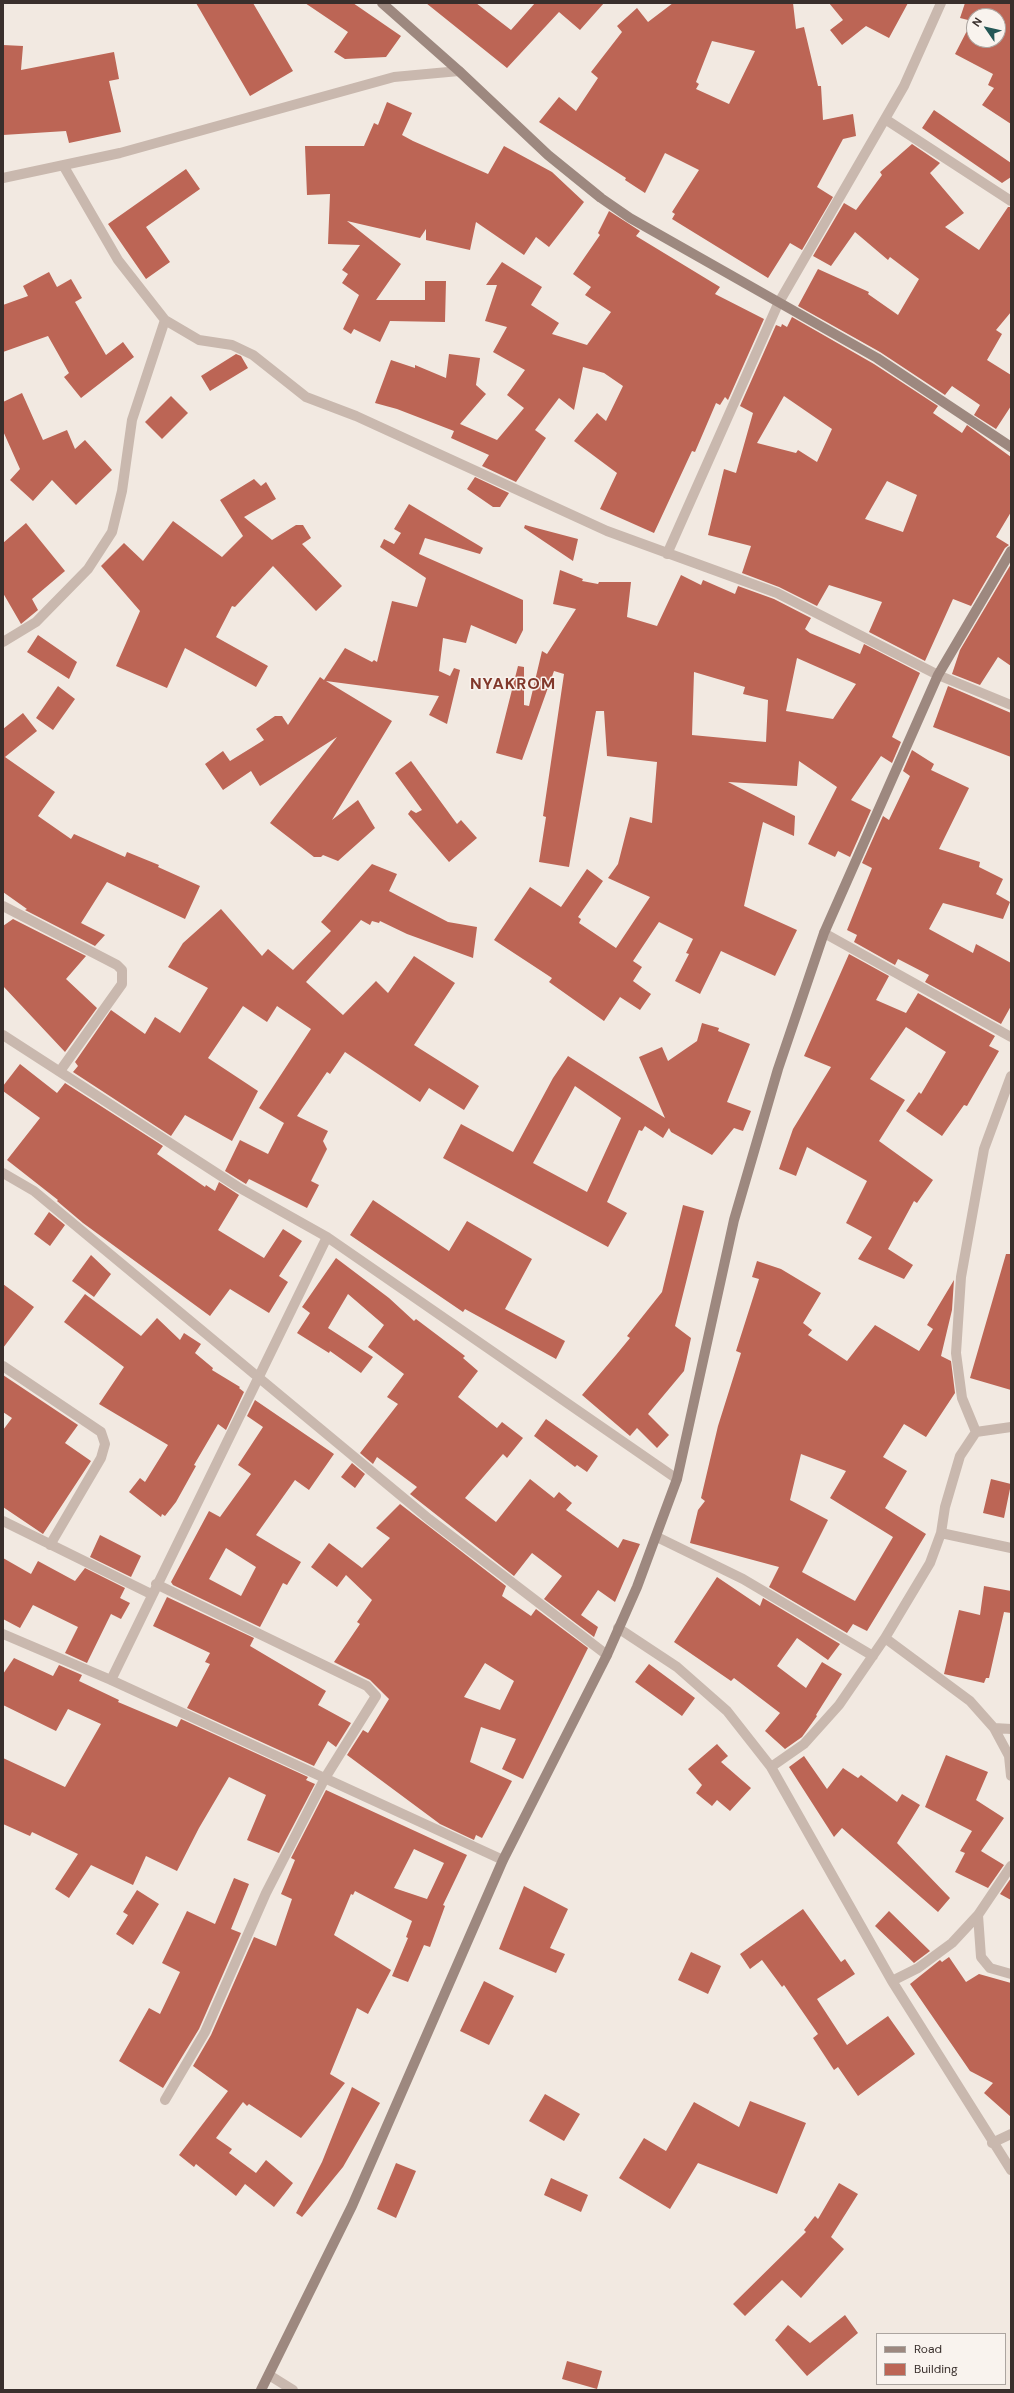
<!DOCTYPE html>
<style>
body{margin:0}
#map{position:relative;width:1014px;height:2393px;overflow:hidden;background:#f2e9e1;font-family:"DM Sans",sans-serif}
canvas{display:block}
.frame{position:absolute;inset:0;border:4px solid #392f2c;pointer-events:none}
.legend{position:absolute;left:876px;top:2333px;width:130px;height:52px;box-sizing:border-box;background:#f9f3ee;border:1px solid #aca5a0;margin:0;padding:5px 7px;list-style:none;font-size:12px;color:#392f2c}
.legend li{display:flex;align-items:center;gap:8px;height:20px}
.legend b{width:20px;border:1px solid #aca5a0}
.north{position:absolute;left:966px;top:8px;width:40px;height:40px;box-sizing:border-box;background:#f9f3ee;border:1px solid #aca5a0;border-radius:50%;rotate:304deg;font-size:11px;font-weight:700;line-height:16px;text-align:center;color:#392f2c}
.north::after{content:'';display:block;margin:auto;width:14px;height:18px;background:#245756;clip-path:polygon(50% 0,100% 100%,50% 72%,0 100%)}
</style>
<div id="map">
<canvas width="1014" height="2393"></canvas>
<div class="frame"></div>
<ul class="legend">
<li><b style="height:5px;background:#9d887f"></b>Road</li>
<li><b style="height:11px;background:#bc6555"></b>Building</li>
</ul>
<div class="north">N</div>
</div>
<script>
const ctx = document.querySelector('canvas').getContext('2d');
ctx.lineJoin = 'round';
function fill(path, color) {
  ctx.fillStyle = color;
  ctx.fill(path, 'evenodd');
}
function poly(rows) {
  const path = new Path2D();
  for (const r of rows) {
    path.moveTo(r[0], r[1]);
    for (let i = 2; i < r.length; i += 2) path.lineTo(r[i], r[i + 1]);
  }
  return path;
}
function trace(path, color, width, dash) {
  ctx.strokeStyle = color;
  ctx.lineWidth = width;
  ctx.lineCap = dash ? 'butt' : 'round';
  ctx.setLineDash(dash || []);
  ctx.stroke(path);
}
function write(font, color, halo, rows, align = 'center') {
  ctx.font = font + ' "DM Sans",sans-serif';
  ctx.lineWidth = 3;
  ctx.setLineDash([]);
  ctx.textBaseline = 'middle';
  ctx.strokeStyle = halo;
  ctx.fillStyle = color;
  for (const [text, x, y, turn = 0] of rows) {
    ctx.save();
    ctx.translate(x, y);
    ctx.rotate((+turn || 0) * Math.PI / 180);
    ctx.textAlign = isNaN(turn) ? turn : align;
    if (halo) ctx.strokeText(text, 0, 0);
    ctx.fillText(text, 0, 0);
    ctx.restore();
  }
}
fill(poly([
 [196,3,253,3,293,71,250,96],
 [305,3,353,3,401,36,386,57,345,59,334,52,348,32],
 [426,3,476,3,511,30,535,3,604,3,580,30,559,12,507,68],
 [673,3,793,3,796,29,804,27,818,86,821,86,823,120,853,114,856,136,843,139,817,187,833,197,802,250,790,243,768,278,672,219,675,214,672,212,699,170,665,153,645,193,625,180,626,178,539,122,559,97,576,111,598,78,591,72,622,32,617,26,637,8,648,22],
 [712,41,755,51,729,104,696,89,699,84,696,82],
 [829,3,908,3,889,38,866,26,842,45,830,30,843,20],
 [965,3,1011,3,1011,124,982,105,994,88,988,85,993,74,955,54,972,21,960,18],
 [974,16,998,16,998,40,974,40],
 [3,45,23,46,21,70,114,52,119,79,109,81,121,132,69,143,66,131,3,135],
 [387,102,412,113,402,135,413,141,488,174,504,146,552,172,584,202,549,247,536,237,524,255,476,222,470,250,426,240,426,229,420,238,347,221,401,264,376,300,425,300,425,281,446,281,445,322,390,321,380,342,354,329,351,334,343,329,359,295,342,283,348,274,342,270,360,245,328,244,330,194,307,195,305,146,364,146,374,123,378,125],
 [934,110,1011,163,1011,177,1002,183,922,128],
 [912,144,940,163,930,173,964,213,945,227,979,250,1008,207,1011,207,1011,312,996,330,1002,334,987,360,1011,375,1011,406,996,429,974,415,980,405,952,386,945,395,880,352,798,306,818,269,869,292,868,294,898,315,919,279,890,257,888,260,855,232,831,266,813,256,844,203,856,210,882,175,880,172],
 [186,169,200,189,146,227,170,262,146,279,108,224],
 [609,211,640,231,636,236,720,287,715,294,764,319,728,400,725,397,720,405,716,403,695,452,692,451,654,533,600,509,617,473,574,441,597,413,606,421,623,386,604,373,583,367,574,410,559,398,535,430,546,438,516,482,482,466,489,455,451,438,454,431,397,409,375,403,391,360,415,368,415,365,446,378,449,354,480,358,476,385,486,394,460,424,497,440,524,408,507,395,525,370,493,352,507,327,485,321,497,285,486,285,502,262,542,287,531,305,559,323,552,334,587,345,611,312,585,295,591,287,573,274,600,235,598,233],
 [49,272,57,287,71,279,82,298,75,302,106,355,123,342,134,357,81,398,64,377,69,373,48,336,3,352,3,305,28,296,23,286],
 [792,317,874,364,938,406,933,413,962,433,967,425,1011,457,1011,512,996,537,1009,545,1005,548,971,606,953,599,925,661,869,632,882,602,829,585,817,606,779,587,742,573,751,546,708,535,724,469,736,473,753,413,740,406,776,325,781,327,782,324,787,327],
 [784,396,832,429,817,462,798,450,796,453,757,443],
 [887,481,917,495,903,532,865,519],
 [236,354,241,356,248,368,210,391,201,376],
 [22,393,43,440,67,430,75,449,85,440,112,470,76,505,52,480,33,501,10,480,20,469,3,431,3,402],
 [171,396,188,413,162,439,145,422],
 [475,477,509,493,500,507,493,507,467,489],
 [254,479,261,486,266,482,276,499,244,517,272,540,296,525,303,525,311,538,302,544,342,586,316,611,273,566,235,607,232,606,216,637,268,666,256,687,185,648,167,688,116,666,140,611,101,566,124,543,143,561,173,521,222,557,243,536,220,500],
 [409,504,483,548,480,554,425,538,419,554,523,600,523,630,516,644,471,625,466,643,443,638,439,671,450,676,454,668,460,670,447,724,429,715,439,696,326,681,392,721,332,820,358,800,375,828,338,861,323,855,321,857,314,857,270,823,337,737,260,786,251,771,223,790,205,764,223,751,230,761,264,740,256,729,275,716,282,716,288,725,320,677,324,680,345,648,372,662,374,660,377,662,392,601,417,607,426,578,380,547,384,539,394,544,401,533,394,529],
 [26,523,65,571,32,599,38,610,21,624,3,593,3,543],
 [525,525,578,539,573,561,524,528],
 [1011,564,1011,666,998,657,980,685,952,674,960,650],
 [560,570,583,579,582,581,598,584,599,582,631,582,627,617,657,626,681,575,701,585,703,580,735,594,738,586,774,599,811,618,805,629,810,633,860,654,864,644,920,673,892,737,901,742,892,763,881,756,851,800,871,810,850,857,838,851,835,857,808,844,837,787,799,761,797,786,728,782,795,816,794,836,763,822,744,906,797,930,775,976,721,951,700,994,675,981,689,954,686,953,693,939,659,922,633,961,642,967,633,981,651,994,640,1010,620,997,604,1021,549,982,552,978,494,940,530,887,561,907,587,869,603,881,578,917,581,919,579,923,616,948,650,897,608,878,618,864,630,817,652,823,657,762,607,756,604,711,596,711,569,867,539,862,546,817,543,816,564,674,554,671,522,760,496,753,518,666,524,667,524,705,529,706,542,651,547,654,576,609,553,604],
 [797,658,856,684,833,719,786,711],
 [694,672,745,687,743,694,768,700,766,742,692,735],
 [38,635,77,662,69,679,27,652],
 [58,686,75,699,53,730,36,718],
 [948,686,1011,713,1011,757,933,727],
 [23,713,37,731,5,757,55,792,38,816,71,839,74,834,125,857,127,852,159,865,158,867,200,886,185,919,107,882,81,923,105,935,95,946,25,910,27,909,3,892,3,729],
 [912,750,934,764,931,770,969,788,939,849,980,862,979,867,1003,879,996,894,1010,902,1003,919,943,903,929,929,973,953,976,944,1011,963,1011,1006,1001,1024,925,982,929,975,898,959,895,965,854,942,857,935,847,930,872,868,862,863,883,816,889,820,910,776,903,771],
 [411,761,457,824,461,820,477,838,449,862,408,814,411,810,416,813,422,810,395,773],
 [372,864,397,874,389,891,448,922,477,927,473,958,407,934,380,921,379,923,372,921,370,925,361,920,306,982,343,1015,376,981,388,993,414,956,455,983,414,1045,479,1086,464,1110,429,1088,420,1102,345,1052,330,1074,327,1072,297,1116,328,1131,323,1141,327,1149,311,1181,319,1185,307,1208,249,1179,246,1184,225,1171,240,1140,268,1154,284,1123,259,1108,311,1029,277,1006,267,1022,243,1006,208,1058,258,1091,232,1141,185,1115,171,1136,73,1072,78,1066,75,1062,111,1010,145,1034,155,1017,180,1033,208,988,168,967,183,943,221,909,262,956,268,949,293,970,331,931,321,922],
 [13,919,86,956,66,979,97,1008,65,1052,3,986,3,926],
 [849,954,889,976,876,1000,906,1013,918,993,995,1036,989,1046,999,1051,967,1106,964,1105,942,1136,906,1111,919,1092,921,1094,946,1052,906,1027,870,1079,905,1100,879,1141,933,1180,917,1203,914,1201,888,1249,913,1265,904,1279,858,1259,872,1237,846,1223,867,1181,807,1147,796,1176,779,1169,793,1129,831,1067,804,1056],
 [702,1023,719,1028,718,1031,750,1044,727,1102,751,1111,743,1131,734,1128,712,1155,671,1132,669,1128,663,1138,645,1126,642,1131,639,1130,607,1202,627,1213,608,1247,443,1158,461,1124,513,1152,553,1078,568,1056,665,1118,639,1057,662,1047,668,1061,697,1041],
 [575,1086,621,1118,587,1192,533,1163],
 [20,1064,57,1093,65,1083,163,1146,157,1154,205,1187,206,1185,215,1191,219,1182,239,1195,218,1230,264,1258,283,1229,302,1241,279,1276,288,1282,269,1313,230,1289,210,1316,83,1223,57,1201,58,1200,7,1160,40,1118,3,1091,3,1086],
 [373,1200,449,1251,467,1221,532,1259,505,1309,565,1341,556,1359,465,1309,463,1312,350,1235],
 [683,1205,704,1211,675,1326,691,1338,684,1371,648,1414,669,1435,657,1448,637,1428,630,1436,582,1395,616,1355,630,1338,627,1336,662,1292],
 [49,1212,65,1225,50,1246,34,1234],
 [1006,1254,1011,1254,1011,1390,970,1378],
 [91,1255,111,1274,94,1297,72,1281],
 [336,1258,389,1298,414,1321,416,1319,465,1356,463,1358,478,1371,458,1397,497,1428,502,1422,523,1438,507,1458,503,1454,465,1498,496,1522,530,1479,554,1498,559,1492,572,1503,566,1510,618,1548,623,1539,640,1544,615,1602,598,1590,581,1615,598,1627,594,1637,544,1599,562,1576,532,1553,514,1576,410,1494,417,1487,377,1457,373,1464,360,1453,398,1404,387,1397,404,1374,368,1347,384,1325,348,1294,328,1328,373,1357,361,1373,330,1351,329,1353,297,1333,310,1313,302,1307],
 [757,1261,781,1269,821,1293,803,1323,812,1330,808,1335,847,1361,875,1325,919,1351,933,1329,927,1325,954,1280,952,1310,941,1356,951,1361,955,1393,926,1437,904,1424,883,1457,907,1471,885,1508,926,1534,867,1631,853,1624,847,1633,769,1587,779,1567,690,1543,698,1510,705,1501,701,1498,718,1426,741,1353,736,1351,759,1279,752,1277],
 [801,1454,846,1471,830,1498,893,1537,855,1601,802,1572,828,1520,790,1500],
 [3,1284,34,1307,3,1348],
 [85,1294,141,1336,157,1318,180,1340,184,1333,201,1344,195,1353,213,1368,212,1370,240,1387,239,1388,244,1392,226,1430,218,1424,194,1465,196,1466,176,1502,165,1516,162,1514,161,1517,129,1492,140,1478,145,1482,168,1445,99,1404,124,1367,64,1322],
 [3,1375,78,1425,65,1443,91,1461,43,1534,3,1507,3,1430,12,1418,3,1412],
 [255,1400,334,1454,309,1490,295,1480,256,1535,301,1562,287,1585,283,1583,260,1627,173,1585,171,1582,209,1511,220,1517,251,1474,238,1465,263,1427,247,1416],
 [226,1548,256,1567,241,1596,209,1579],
 [546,1419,598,1456,587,1472,577,1465,575,1467,534,1436],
 [352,1463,365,1474,355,1488,341,1477],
 [991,1479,1011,1484,1004,1518,983,1513],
 [400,1504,506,1586,502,1596,531,1616,536,1609,588,1648,523,1779,502,1769,516,1739,481,1727,470,1762,512,1781,482,1838,476,1835,474,1840,440,1824,347,1755,363,1730,368,1733,389,1699,370,1680,334,1662,360,1624,357,1622,372,1600,346,1575,337,1587,311,1567,329,1543,362,1568,390,1538,376,1528],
 [485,1663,514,1681,500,1710,464,1697],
 [100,1535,141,1556,131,1577,90,1557],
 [3,1558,31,1574,38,1561,75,1581,85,1568,125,1588,120,1598,130,1603,121,1619,111,1614,87,1663,65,1653,78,1627,33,1605,20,1628,3,1619],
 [717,1577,760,1606,763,1598,840,1644,828,1660,797,1638,777,1666,806,1688,822,1662,842,1674,816,1715,817,1716,802,1737,785,1749,765,1731,780,1713,734,1678,731,1681,674,1642],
 [984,1586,1011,1591,1011,1613,1004,1612,989,1678,986,1678,984,1683,944,1674,959,1610,980,1615],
 [167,1597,254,1638,250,1646,326,1691,318,1705,351,1723,336,1747,328,1741,314,1766,187,1708,210,1664,205,1662,210,1653,153,1626],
 [14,1658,53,1676,59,1665,82,1675,79,1681,119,1700,118,1702,177,1727,181,1719,308,1777,306,1780,315,1784,279,1853,247,1840,266,1795,229,1777,199,1828,177,1871,146,1856,133,1885,91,1865,69,1898,55,1889,78,1854,32,1832,30,1836,3,1824,3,1758,65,1787,101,1724,68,1709,56,1731,3,1705,3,1674],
 [649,1664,695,1698,682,1716,635,1682],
 [717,1744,728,1756,721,1762,751,1788,730,1811,717,1800,712,1806,696,1793,702,1785,688,1769],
 [946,1755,988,1772,976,1800,1004,1818,981,1851,1004,1865,988,1888,955,1872,965,1853,960,1851,972,1831,925,1807],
 [804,1756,827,1789,843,1768,858,1778,861,1775,897,1802,902,1794,920,1805,897,1843,950,1898,938,1912,842,1828,834,1837,789,1767],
 [326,1790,467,1855,443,1905,445,1906,430,1947,424,1945,408,1982,392,1976,408,1938,406,1937,412,1921,355,1891,353,1895,351,1894,334,1935,391,1970,368,2014,357,2008,330,2074,345,2083,301,2138,249,2104,247,2106,243,2102,216,2138,232,2149,229,2153,256,2173,266,2160,293,2183,274,2207,245,2184,236,2196,196,2164,194,2167,179,2155,228,2091,193,2066,211,2035,254,1937,276,1946,292,1899,281,1894,295,1860,291,1858],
 [414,1849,444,1863,427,1899,394,1888],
 [234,1878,249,1884,231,1929,241,1933,199,2029,163,2088,119,2061,149,2008,160,2014,180,1972,162,1963,187,1911,215,1924],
 [1011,1878,1011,1900,1000,1894],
 [524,1886,568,1909,550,1948,565,1954,556,1973,499,1949],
 [137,1890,159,1904,133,1945,116,1934,128,1915,123,1912],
 [803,1909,841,1962,845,1959,855,1974,817,1999,847,2045,888,2016,915,2054,858,2096,838,2067,834,2070,813,2038,818,2034,784,1985,782,1987,762,1960,750,1969,740,1954],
 [889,1911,930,1951,914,1963,875,1926],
 [691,1952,721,1966,708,1994,678,1980],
 [949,1957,966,1982,979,1974,1011,1983,1011,2117,984,2093,993,2083,970,2071,910,1984,940,1960,942,1962],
 [484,1981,514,1996,489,2045,460,2031],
 [352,2087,380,2103,343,2167,302,2217,296,2213,322,2162],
 [545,2094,580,2114,564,2141,529,2121],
 [750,2101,806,2123,777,2194,698,2163,670,2209,619,2178,644,2138,666,2151,694,2102,739,2127],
 [396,2163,416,2171,396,2218,377,2209],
 [551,2178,588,2195,581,2212,544,2195],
 [839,2183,858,2194,831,2237,844,2249,801,2298,782,2280,745,2316,733,2304,806,2232,804,2230,815,2216,818,2219],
 [845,2315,858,2333,807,2376,775,2340,788,2325,810,2343],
 [567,2361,602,2371,597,2389,562,2379]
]), '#bc6555');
trace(poly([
 [885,119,1011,201],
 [63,165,118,260,165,320,199,340,232,345,253,355,306,397,356,416,607,531,777,593,938,675,1011,705],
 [3,178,120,153,394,77,459,71],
 [667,554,778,304,904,86,941,3],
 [3,642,36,622,88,569,112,532,122,491,132,420,165,320],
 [3,906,117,965,122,970,122,984,60,1071],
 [824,933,1011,1037],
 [3,1035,238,1187,327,1237,677,1479],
 [3,1173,34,1191,429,1519,607,1655],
 [3,1366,101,1432,105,1444,101,1458,50,1545],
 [976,1432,962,1398,956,1353,961,1277,984,1149,1011,1076],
 [3,1521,151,1594],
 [941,1533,1011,1548],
 [657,1537,743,1579,873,1656],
 [156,1584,367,1686,376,1696,325,1778,266,1893,205,2032,165,2100],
 [618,1628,677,1667,727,1711,771,1767,892,1981,1011,2170],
 [3,1634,111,1680,503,1860],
 [885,1638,970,1701,994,1728,1009,1756,1011,1776],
 [111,1680,327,1237],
 [994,1728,1011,1729],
 [771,1767,804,1744,839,1705,885,1638,930,1563,941,1533,945,1507,960,1456,976,1432,1011,1427],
 [978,1915,981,1957,990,1968,1011,1974],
 [892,1981,918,1968,952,1943,978,1915,1011,1866],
 [992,2143,1011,2134],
 [269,2375,293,2390]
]), '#c9b8ae', 10);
trace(poly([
 [382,3,459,71,548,155,601,198,630,218,877,358,1011,447],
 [261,2390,352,2206,503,1860,607,1655,637,1587,677,1479,734,1220,778,1069,824,933,938,675,1011,551]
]), '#9d887f', 10);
ctx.letterSpacing = '1px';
write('bold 16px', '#81382b', '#f9f3ee', [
 ["NYAKROM",513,685]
]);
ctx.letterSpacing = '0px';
</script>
